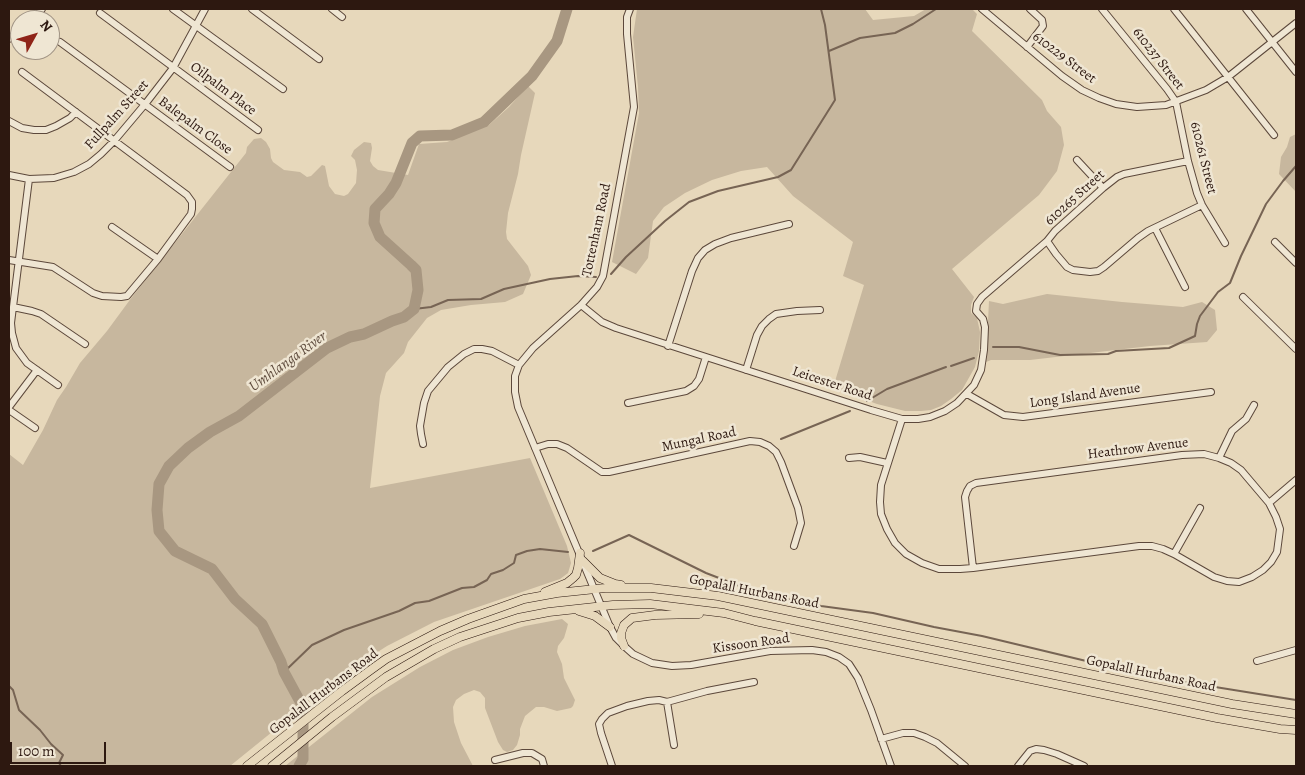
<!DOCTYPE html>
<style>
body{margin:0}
#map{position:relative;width:1305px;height:775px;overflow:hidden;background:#e7d8bb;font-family:Alegreya,serif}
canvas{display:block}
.frame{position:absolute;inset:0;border:10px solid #2d1810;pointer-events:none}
.north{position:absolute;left:10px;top:10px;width:50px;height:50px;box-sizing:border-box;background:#efe6d3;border:1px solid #a19485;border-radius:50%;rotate:51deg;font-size:14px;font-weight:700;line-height:20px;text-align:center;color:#2d1810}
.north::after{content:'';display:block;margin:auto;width:18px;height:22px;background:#8f2418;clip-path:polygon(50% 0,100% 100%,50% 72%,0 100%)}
.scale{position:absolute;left:10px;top:742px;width:96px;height:22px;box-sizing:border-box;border:2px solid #2d1810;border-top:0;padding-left:6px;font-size:15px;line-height:18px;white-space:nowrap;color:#2d1810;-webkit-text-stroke:4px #efe6d3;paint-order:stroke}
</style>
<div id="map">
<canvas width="1305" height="775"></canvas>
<div class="frame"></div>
<div class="north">N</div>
<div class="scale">100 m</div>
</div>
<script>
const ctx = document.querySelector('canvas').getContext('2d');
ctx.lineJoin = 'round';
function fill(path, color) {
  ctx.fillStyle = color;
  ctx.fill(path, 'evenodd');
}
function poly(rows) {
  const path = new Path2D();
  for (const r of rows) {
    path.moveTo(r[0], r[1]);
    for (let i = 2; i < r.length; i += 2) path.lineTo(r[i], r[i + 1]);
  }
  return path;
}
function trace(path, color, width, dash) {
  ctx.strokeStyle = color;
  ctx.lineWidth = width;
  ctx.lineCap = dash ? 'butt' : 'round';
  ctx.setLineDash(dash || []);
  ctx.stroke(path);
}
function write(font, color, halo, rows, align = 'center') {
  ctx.font = font + ' Alegreya,serif';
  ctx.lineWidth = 5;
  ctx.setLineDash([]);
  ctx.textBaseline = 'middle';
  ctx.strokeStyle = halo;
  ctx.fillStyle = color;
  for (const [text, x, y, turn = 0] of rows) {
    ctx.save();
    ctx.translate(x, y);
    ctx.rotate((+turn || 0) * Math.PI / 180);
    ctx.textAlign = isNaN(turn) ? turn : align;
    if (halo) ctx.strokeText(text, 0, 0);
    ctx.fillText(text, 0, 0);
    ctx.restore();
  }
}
fill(poly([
 [637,9,865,9,873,20,914,16,926,9,972,9,977,14,972,31,1042,100,1047,111,1061,127,1064,145,1057,171,1039,195,952,269,974,297,971,305,971,313,977,318,980,332,979,351,975,367,962,390,951,399,941,406,931,410,921,411,905,411,877,404,833,388,864,285,843,276,853,242,793,196,767,167,741,171,712,180,685,193,664,207,653,221,648,258,636,274,612,262,639,113,638,87,633,37],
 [528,86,535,93,521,155,518,174,508,213,506,232,507,239,528,266,531,275,523,294,505,302,471,305,441,310,427,318,408,342,404,353,386,373,380,396,370,488,530,458,567,546,571,563,568,573,560,579,434,622,387,646,345,673,230,766,9,766,9,454,23,465,43,430,57,400,66,387,80,363,107,331,132,297,246,153,247,147,254,139,261,138,266,142,270,149,271,158,273,162,284,170,300,172,307,177,311,176,322,165,325,166,329,186,335,194,344,196,348,194,356,183,357,170,355,160,351,156,354,150,364,142,371,143,372,148,370,161,373,166,378,170,408,175,419,144,447,142,489,125,509,107],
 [1296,134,1296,192,1279,174,1281,157,1287,147,1290,137],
 [1047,294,1122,302,1183,307,1202,302,1215,310,1217,330,1207,342,1150,346,1030,360,991,360,986,362,989,301,1003,304],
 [562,619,568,624,567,628,564,638,558,646,557,652,562,664,564,678,575,700,573,706,571,708,557,711,544,707,536,707,525,716,520,729,520,735,517,745,513,750,507,752,503,750,498,742,485,708,485,698,480,692,474,690,464,694,456,700,453,707,454,722,461,743,473,766,285,766,372,697,420,667,453,650,488,637,525,626]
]), '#c7b79e');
trace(poly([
 [829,51,860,38,895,33,913,24,936,9],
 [611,274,626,257,665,221,689,202,718,191,778,177,791,170,835,100,825,25,821,9],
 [414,309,431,307,448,300,481,299,504,289,550,279,578,276,596,277],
 [993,347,1019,347,1060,355,1108,354,1116,351,1169,348,1195,336,1197,324,1200,316,1218,292,1230,283,1241,256,1266,204,1283,181,1296,166],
 [951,366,974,358],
 [867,401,887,389,946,367],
 [781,439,850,411],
 [593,551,629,535,706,573,758,593,821,606,873,613,934,627,982,636,1153,677,1296,700],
 [284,672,312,645,344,630,399,611,415,603,429,601,462,588,474,587,487,580,491,574,503,570,514,563,516,555,527,551,540,549,568,552],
 [9,686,13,690,19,710,40,730,51,744,63,755,59,763,61,766]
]), '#776454', 2);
trace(poly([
 [299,766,303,759,303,707,284,672,281,662,262,624,235,599,212,569,175,551,159,531,157,510,159,484,169,466,188,448,210,432,239,416,327,348,350,337,364,334,392,321,404,317,414,309,418,290,416,270,411,265,380,237,374,223,375,209,389,194,396,183,412,143,420,136,452,135,484,122,532,76,557,41,567,9]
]), '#a89781', 11);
const minor = poly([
 [173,9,283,89],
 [252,9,319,59],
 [332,9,342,17],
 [630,9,627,17,627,34,634,107,603,276,597,287,581,305,533,348,519,365,515,376,515,392,518,407,610,627,616,638,624,646,633,654,652,663,672,666,691,665,770,651,812,650,826,652,839,657,849,664,858,678,871,710,891,766],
 [982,9,1062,76,1082,90,1099,98,1116,104,1137,107,1166,105,1206,90,1228,77,1296,23],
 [1102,9,1167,89,1176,102,1188,161,1197,193,1202,205,1225,243],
 [1174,9,1274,135],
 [1246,9,1296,72],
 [100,13,258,130],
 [34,20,42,9],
 [9,39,20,30],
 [60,42,230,167],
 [1027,47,1043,26,1042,20,1030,9],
 [9,121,22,128,34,130,46,130,56,126,70,118,76,112],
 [1077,160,1103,188],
 [1188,161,1124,174,1117,177,1103,188,1055,231,1047,241,1056,254,1067,267,1073,270,1090,272,1098,271,1104,267,1138,238,1148,231,1202,205],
 [9,175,29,179,54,178,74,172,89,164,101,154,114,141,146,103,173,68,205,9],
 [29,179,11,323,12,333,16,348,27,363,58,385],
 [112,227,158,259],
 [1155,228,1185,287],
 [1275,242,1296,263],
 [9,260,53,267,93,293,102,296,121,297,127,296,158,259,191,214,192,209,192,202,187,195,22,72],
 [1243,297,1296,349],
 [581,305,602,322,616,328,871,410,902,419,918,419,930,417,945,411,957,403,974,385,981,370,984,350,985,327,983,319,976,311,977,304,982,297,1047,241],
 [13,307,32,311,41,314,85,344],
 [668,346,692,271,698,258,705,250,715,244,731,238,789,224],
 [746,370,757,335,762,326,769,319,776,314,797,311,820,310],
 [967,394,1004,415,1023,417,1211,392],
 [628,403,686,391,694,386,699,379,706,357],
 [9,407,37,370],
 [9,410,35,428],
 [902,419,881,485,880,502,881,514,887,529,895,543,906,554,922,563,939,569,960,569,973,568,1139,546,1152,546,1163,549,1174,554,1214,577,1227,581,1239,582,1252,577,1263,570,1271,562,1277,552,1280,529,1276,517,1269,503,1241,470,1231,463,1219,458,1204,454,1182,455,976,483,970,486,967,491,965,497,973,568],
 [423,444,421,434,420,426,424,403,428,391,448,367,464,354,474,349,482,349,492,351,519,365],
 [535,448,548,444,557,444,567,448,602,472,609,472,750,441,760,442,769,446,776,452,781,462,798,508,801,523,794,546],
 [849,458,860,457,887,463],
 [1219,458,1232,431,1246,419,1254,405],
 [1269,503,1296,480],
 [1174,554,1200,508],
 [1257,661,1296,650],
 [667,702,707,691,754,682],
 [881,739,903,733,914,733,925,737,937,743,965,766],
 [495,760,523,753,532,753,542,759,544,766],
 [612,766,601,733,599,724,602,719,608,713,627,706,648,701,659,700,667,702,674,745],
 [1018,766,1030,751,1036,749,1044,750,1057,754,1084,766]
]);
const major = poly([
 [583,561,600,578,615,584,621,585],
 [545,592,567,583,573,578,576,575,578,568,580,553],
 [579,611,595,616,610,627],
 [624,646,621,638,621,633,624,625,632,618,655,615,699,614],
 [247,766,342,691,372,669,386,659,440,631,468,619,524,599,557,593,605,588,651,588,718,596,1232,704,1296,714],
 [272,766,332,717,386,677,434,649,460,637,518,618,549,612,613,605,650,604,724,613,755,621,1217,718,1280,729,1296,730]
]);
trace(minor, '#5c483b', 8);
trace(major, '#2d1810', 9);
trace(minor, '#efe6d3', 6);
trace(major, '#e7d8bb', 8);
write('14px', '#2d1810', '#efe6d3', [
 ["610229 Street",1064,58,37],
 ["610237 Street",1158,59,52],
 ["Oilpalm Place",223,89,37],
 ["Fullpalm Street",117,115,-48],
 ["Balepalm Close",195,126,36],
 ["610261 Street",1203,158,76],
 ["610265 Street",1075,198,-42],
 ["Tottenham Road",597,230,-78],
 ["Leicester Road",832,384,18],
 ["Long Island Avenue",1085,396,-8],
 ["Mungal Road",699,440,-12],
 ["Heathrow Avenue",1138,449,-7],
 ["Gopalall Hurbans Road",754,592,11],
 ["Kissoon Road",751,644,-8],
 ["Gopalall Hurbans Road",1151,674,12],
 ["Gopalall Hurbans Road",324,692,-37]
]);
write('italic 15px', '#5e4b3d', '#efe6d3', [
 ["Umhlanga River",288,362,-36]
]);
</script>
